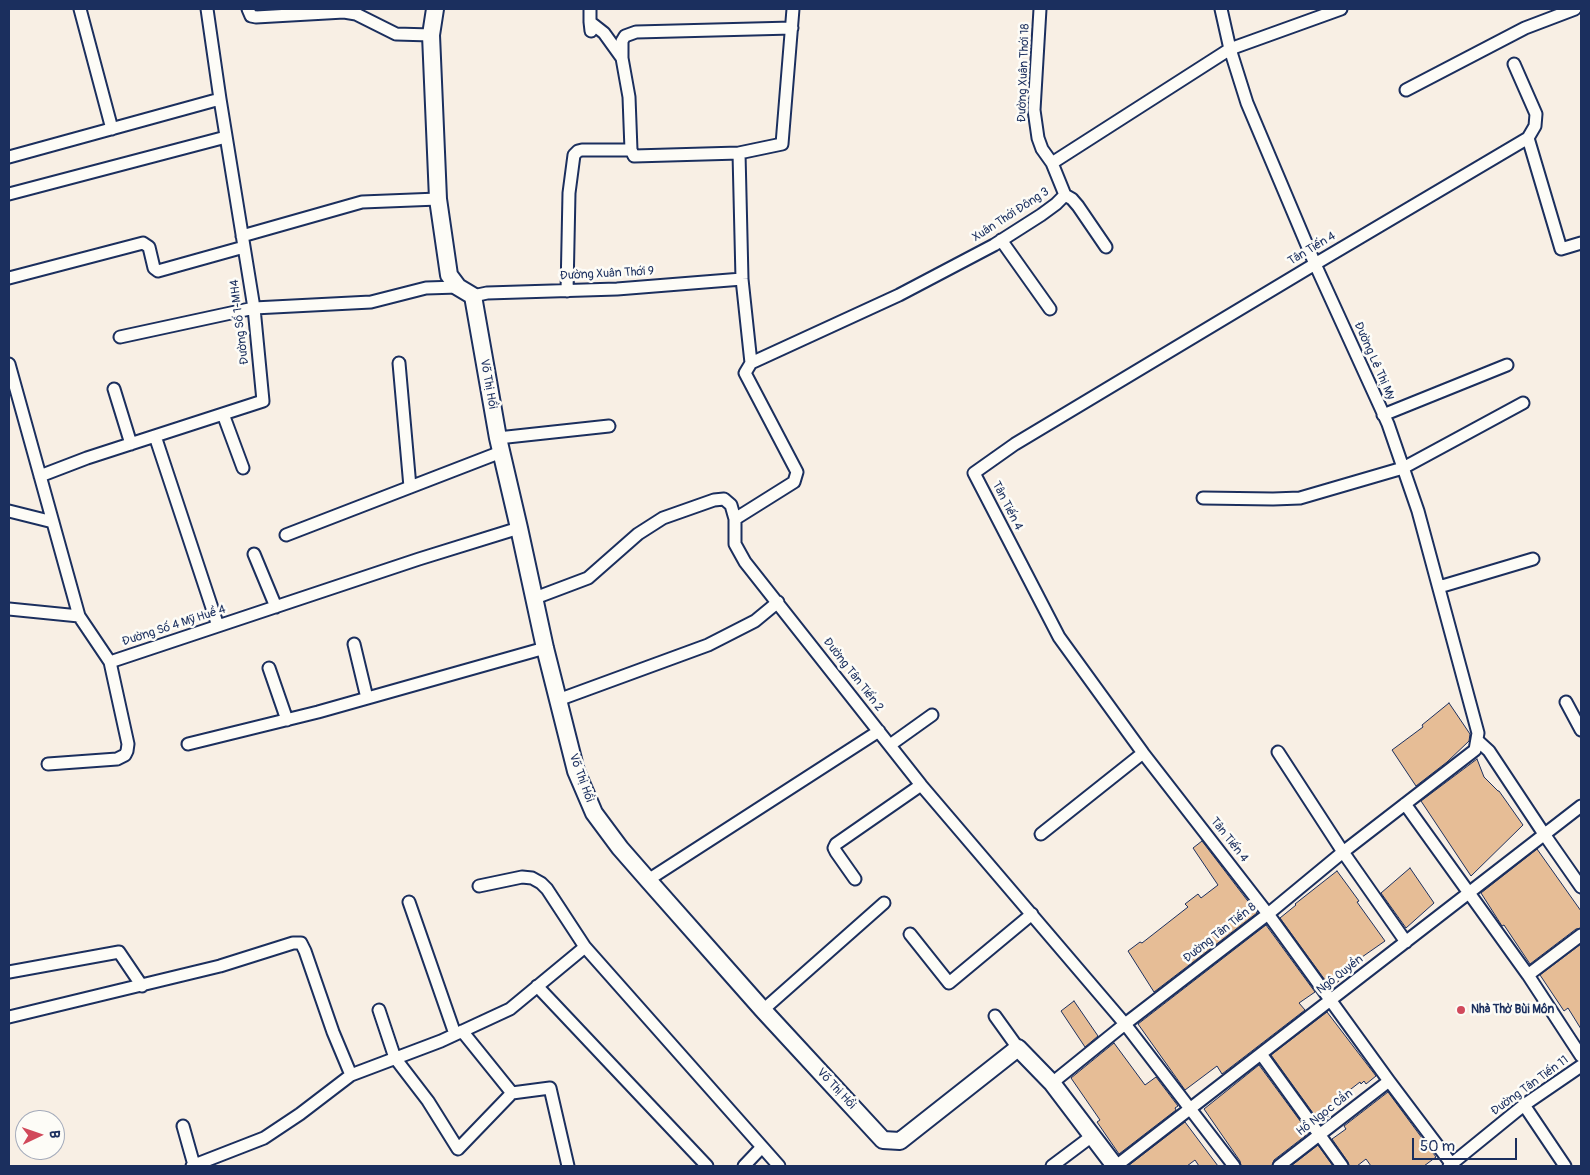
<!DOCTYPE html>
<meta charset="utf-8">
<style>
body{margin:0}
#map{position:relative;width:1590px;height:1175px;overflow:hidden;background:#f8efe4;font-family:Pangolin,sans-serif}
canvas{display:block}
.frame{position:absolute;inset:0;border:10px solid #1b2f5e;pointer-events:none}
.north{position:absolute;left:15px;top:1110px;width:50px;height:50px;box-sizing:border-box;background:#fdfcf7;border:1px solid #a3aaba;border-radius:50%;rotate:87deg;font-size:14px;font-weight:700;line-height:20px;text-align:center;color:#1b2f5e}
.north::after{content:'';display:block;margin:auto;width:18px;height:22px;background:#d1495b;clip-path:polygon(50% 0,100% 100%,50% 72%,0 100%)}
.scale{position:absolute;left:1412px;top:1138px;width:105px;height:22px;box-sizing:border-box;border:2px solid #1b2f5e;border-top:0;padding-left:6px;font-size:15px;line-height:18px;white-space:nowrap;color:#1b2f5e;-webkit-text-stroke:4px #fdfcf7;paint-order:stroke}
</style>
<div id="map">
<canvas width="1590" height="1175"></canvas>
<div class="frame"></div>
<div class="north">B</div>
<div class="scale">50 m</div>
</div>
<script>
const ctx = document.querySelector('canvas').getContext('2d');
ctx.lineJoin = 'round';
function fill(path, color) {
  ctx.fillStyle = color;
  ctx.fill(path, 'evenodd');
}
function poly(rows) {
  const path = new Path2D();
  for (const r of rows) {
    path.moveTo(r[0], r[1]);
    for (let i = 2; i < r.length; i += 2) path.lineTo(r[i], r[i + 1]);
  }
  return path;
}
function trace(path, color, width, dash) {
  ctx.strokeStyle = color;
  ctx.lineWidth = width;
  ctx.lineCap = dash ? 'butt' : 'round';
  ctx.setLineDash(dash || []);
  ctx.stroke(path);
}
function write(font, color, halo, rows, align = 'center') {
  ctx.font = font + ' Pangolin,sans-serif';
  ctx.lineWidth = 5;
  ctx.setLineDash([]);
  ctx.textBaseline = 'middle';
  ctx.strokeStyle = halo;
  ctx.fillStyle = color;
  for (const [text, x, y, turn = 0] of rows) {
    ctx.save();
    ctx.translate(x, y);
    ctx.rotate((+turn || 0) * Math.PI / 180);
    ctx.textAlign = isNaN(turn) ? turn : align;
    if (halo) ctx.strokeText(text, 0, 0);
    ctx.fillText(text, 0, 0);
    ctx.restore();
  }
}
const building = poly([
 [1449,703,1470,734,1469,741,1447,762,1416,786,1392,750,1423,727,1422,725,1449,703],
 [1477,759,1484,777,1498,791,1499,791,1523,825,1471,876,1421,801,1477,759],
 [1202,841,1257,913,1154,992,1128,951,1140,942,1142,943,1188,907,1185,904,1198,894,1201,898,1218,885,1193,848,1202,841],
 [1537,849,1581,911,1581,928,1576,929,1530,964,1504,925,1502,926,1481,893,1537,849],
 [1410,868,1434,903,1406,928,1381,893,1410,868],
 [1337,871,1359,901,1357,902,1385,941,1352,964,1337,977,1339,981,1330,987,1280,918,1296,905,1295,904,1337,871],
 [1266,925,1315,992,1299,1003,1305,1010,1222,1074,1217,1066,1185,1090,1138,1024,1266,925],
 [1581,944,1581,1029,1568,1008,1564,1011,1540,975,1581,944],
 [1074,1001,1098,1036,1085,1047,1061,1011,1074,1001],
 [1327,1012,1376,1076,1366,1084,1364,1081,1361,1084,1360,1082,1324,1110,1327,1113,1318,1120,1271,1055,1327,1012],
 [1114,1043,1145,1085,1156,1077,1178,1106,1175,1108,1176,1110,1119,1154,1097,1122,1100,1120,1071,1078,1114,1043],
 [1259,1065,1309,1133,1274,1160,1272,1166,1241,1166,1240,1161,1204,1109,1259,1065],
 [1388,1092,1436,1157,1424,1166,1371,1166,1366,1159,1357,1166,1349,1166,1348,1162,1332,1139,1346,1129,1344,1126,1388,1092],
 [1185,1122,1218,1166,1199,1166,1195,1160,1187,1166,1128,1166,1185,1122],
 [1318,1145,1333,1166,1291,1166,1318,1145]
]);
fill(building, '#e6bd96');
trace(building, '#1b2f5e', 1);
const street = poly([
 [80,9,112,129],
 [248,9,251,16,256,17,344,12,356,14,396,34,431,35],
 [590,9,590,22],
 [1040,9,1034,110,1038,138,1042,149,1052,163],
 [591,31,590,22,604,33,622,58,629,97,631,150,634,156,739,153],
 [622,58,622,41,625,36,636,32,792,28],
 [1514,64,1536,114,1535,126,1528,138],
 [1406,90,1525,28,1575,9],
 [9,157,220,99],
 [9,194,226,137],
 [1065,195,1072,199,1078,206,1106,247],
 [242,236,362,202,438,199],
 [1001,240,1050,309],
 [9,278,143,243,149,247,154,268,158,271,244,247],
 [567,291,569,193,574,155,578,151,582,150,631,150],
 [473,296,487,293,617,289,742,279],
 [120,337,254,308,371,302,426,288,458,287],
 [399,363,410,487],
 [751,363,899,295,994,245,1041,215,1056,204,1065,195,1052,163,1230,49,1341,9],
 [9,364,79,616,110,662,419,559,519,528],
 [114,389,131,444],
 [223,414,243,468],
 [1383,415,1507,365],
 [155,436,218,626],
 [498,438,609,426],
 [40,476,87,458,263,401,254,308,220,99,207,9],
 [1203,498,1273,499,1300,498,1403,468,1523,403],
 [9,511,53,522],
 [735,519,794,482,797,472,745,373,751,363,742,279,739,153,782,144,793,9],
 [286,535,501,452],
 [254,554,276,607],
 [1439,587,1533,559],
 [535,598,588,578,638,534,663,518,714,500,724,499,731,505,735,519,735,544,745,562,921,785,1125,1024,1234,1166],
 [9,609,79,616],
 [354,644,367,698],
 [269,668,287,720],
 [558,700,708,645,755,621,778,602],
 [1566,702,1581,730],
 [1477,740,1489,751,1544,834,1581,887],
 [188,744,318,712,545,648],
 [890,745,932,715],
 [1278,752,1343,852,1406,942],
 [48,764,117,759,125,755,127,751,128,744,110,662],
 [1405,804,1528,975,1581,1056],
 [1041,834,1143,753],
 [855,879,836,852,834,848,836,844,921,785],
 [648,880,879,731],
 [479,886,522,877,532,878,541,883,547,889,585,947],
 [409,902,455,1034],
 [910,934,949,983,1032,914],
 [9,972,119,952,142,986],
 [1528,975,1581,935],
 [537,986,707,1166],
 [379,1010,395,1058,428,1101,458,1149,512,1093,462,1031],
 [763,1010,884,903],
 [995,1016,1018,1048],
 [9,1017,220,966,293,943,301,943,305,951,333,1032,351,1075],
 [1261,1054,1342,1166],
 [1052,1083,1125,1024,1268,914,1343,852,1475,750,1478,733,1418,511,1388,424,1315,264,1247,103,1230,49,1221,9],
 [512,1093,550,1088,568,1166],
 [1524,1105,1565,1166],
 [183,1126,194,1165],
 [192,1166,264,1138,300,1114,351,1075,441,1041,510,1009,585,947,779,1166],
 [744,1166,762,1147],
 [1052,1166,1092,1136],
 [1116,1166,1581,806],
 [1279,1166,1389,1081],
 [1449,1166,1524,1105,1581,1066],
 [1453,1166,1389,1081,1268,914,1143,753,1059,637,974,473,1015,444,1315,264,1528,138,1561,249,1581,243]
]);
const secondary = poly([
 [435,9,431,35,438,199,449,275,458,287,473,296,498,438,519,528,545,648,576,771,594,813,620,848,648,880,763,1010,883,1140,900,1141,1018,1048,1052,1083,1115,1166]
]);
trace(street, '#1b2f5e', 15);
trace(secondary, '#1b2f5e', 20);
trace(street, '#fdfcf7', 11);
trace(secondary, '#fdfcf7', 16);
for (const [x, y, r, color] of [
 [1461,1010,5,"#d1495b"]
]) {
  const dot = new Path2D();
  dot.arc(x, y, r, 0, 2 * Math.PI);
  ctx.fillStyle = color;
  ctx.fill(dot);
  trace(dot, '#fdfcf7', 2);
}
write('12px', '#1b2f5e', '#fdfcf7', [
 ["Đường Xuân Thới 18",1024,73,-88],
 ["Xuân Thới Đông 3",1011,215,-33],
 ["Tân Tiến 4",1312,249,-31],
 ["Đường Xuân Thới 9",607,274,-3],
 ["Đường Số 1-MH4",240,322,-97],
 ["Đường Lê Thị My",1374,361,66],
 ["Võ Thị Hồi",488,384,80],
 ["Tân Tiến 4",1007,506,63],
 ["Đường Số 4 Mỹ Huề 4",174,626,-18],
 ["Đường Tân Tiến 2",853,675,52],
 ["Võ Thị Hồi",581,778,70],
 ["Tân Tiến 4",1229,840,52],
 ["Đường Tân Tiến 8",1220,933,-38],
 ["Ngô Quyền",1340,975,-38],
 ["Đường Tân Tiến 11",1530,1086,-36],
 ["Võ Thị Hồi",836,1089,47],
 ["Hồ Ngọc Cẩn",1325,1113,-38]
]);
write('bold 12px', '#1b2f5e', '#fdfcf7', [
 ["Nhà Thờ Bùi Môn",1471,1010]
], 'left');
</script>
